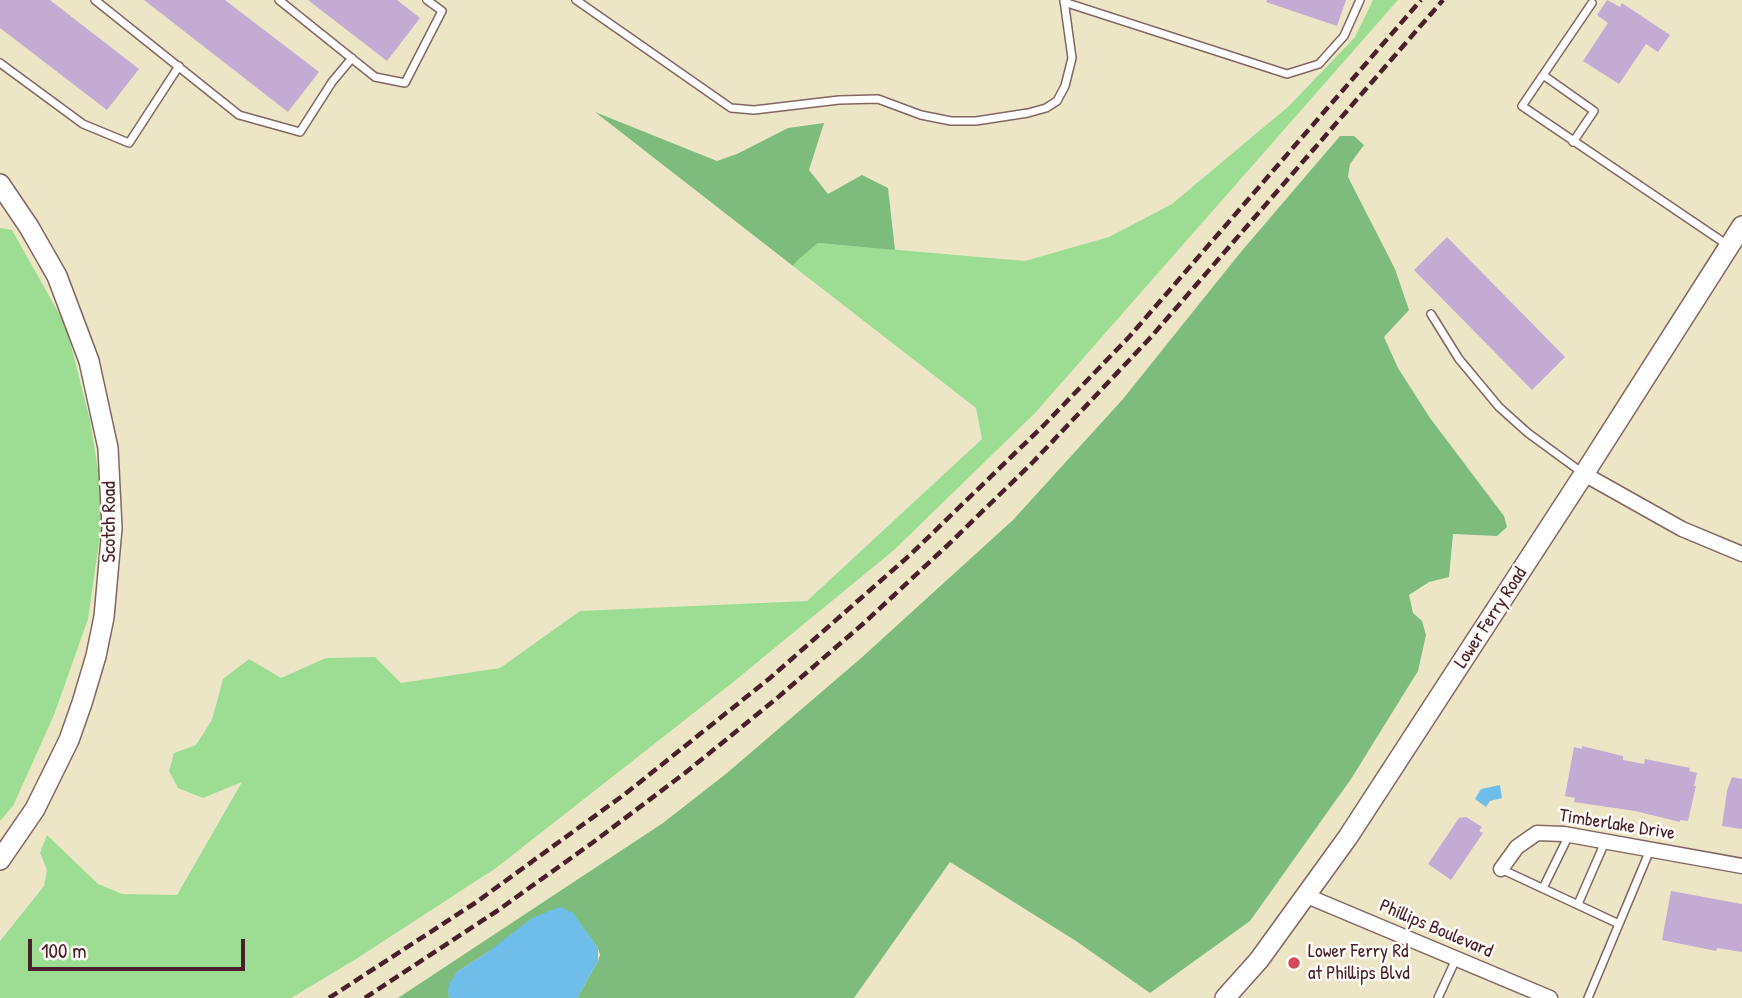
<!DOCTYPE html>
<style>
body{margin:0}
#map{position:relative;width:1742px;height:998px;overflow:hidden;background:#ece6c7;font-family:"Patrick Hand",sans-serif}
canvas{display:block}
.scale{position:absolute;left:28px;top:939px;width:217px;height:32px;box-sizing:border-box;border:4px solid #4a1f2b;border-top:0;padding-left:9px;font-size:21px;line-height:24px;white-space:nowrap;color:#4a1f2b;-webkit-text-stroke:5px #fdfcf7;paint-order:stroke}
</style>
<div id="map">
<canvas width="1742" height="998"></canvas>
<div class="scale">100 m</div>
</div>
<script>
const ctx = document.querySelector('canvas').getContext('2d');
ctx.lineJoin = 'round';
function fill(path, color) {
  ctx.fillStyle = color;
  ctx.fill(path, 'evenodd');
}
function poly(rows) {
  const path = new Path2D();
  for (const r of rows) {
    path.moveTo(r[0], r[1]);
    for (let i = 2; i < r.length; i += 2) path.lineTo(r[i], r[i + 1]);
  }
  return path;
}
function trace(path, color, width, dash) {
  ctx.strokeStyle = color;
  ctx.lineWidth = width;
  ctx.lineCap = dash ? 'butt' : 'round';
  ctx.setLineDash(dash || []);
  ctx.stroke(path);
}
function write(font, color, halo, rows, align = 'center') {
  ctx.font = font + ' "Patrick Hand",sans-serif';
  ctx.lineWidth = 5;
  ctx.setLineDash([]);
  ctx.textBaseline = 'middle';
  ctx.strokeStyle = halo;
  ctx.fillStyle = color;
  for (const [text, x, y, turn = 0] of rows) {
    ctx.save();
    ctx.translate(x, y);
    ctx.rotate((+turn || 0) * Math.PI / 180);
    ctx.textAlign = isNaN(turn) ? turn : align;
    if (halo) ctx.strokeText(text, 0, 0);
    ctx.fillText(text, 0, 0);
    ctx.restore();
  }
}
fill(poly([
 [1373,0,1398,0,1035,413,894,550,732,683,496,868,356,959,291,998,0,998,0,941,44,886,47,870,40,853,47,835,98,884,122,894,177,895,242,782,203,798,178,788,169,771,174,753,196,745,212,720,223,679,249,659,281,678,326,658,375,657,401,683,500,668,580,611,807,601,982,439,976,408,793,266,798,260,818,243,1025,261,1109,237,1172,204,1289,106,1355,37],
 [0,228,12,230,66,326,90,420,104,508,88,619,54,715,13,806,0,821]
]), '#9cdd93');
fill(poly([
 [595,112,717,161,737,154,788,128,824,123,809,170,828,194,862,175,888,188,895,250,818,243,798,260,793,266],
 [1340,136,1354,136,1364,145,1350,164,1348,177,1395,269,1409,310,1384,337,1398,368,1430,418,1504,516,1507,527,1497,536,1453,534,1449,577,1429,582,1409,595,1413,613,1422,621,1426,635,1418,671,1351,779,1250,921,1150,993,1076,941,950,862,854,998,577,998,598,961,600,955,598,948,573,914,488,952,457,972,448,992,450,998,398,998,663,823,727,773,860,659,1013,520,1123,399,1240,253]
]), '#7dbc7d');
fill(poly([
 [1500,785,1502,798,1490,801,1486,807,1475,799,1481,789],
 [560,907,573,913,598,948,598,961,577,998,450,998,448,992,449,984,457,972,488,952,532,918]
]), '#6ebee9');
fill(poly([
 [0,0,50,0,139,69,107,110,0,28],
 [144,0,225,0,319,72,288,112],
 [308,0,397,0,420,18,387,61],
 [1267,0,1346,0,1337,26,1266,2],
 [1607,0,1620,7,1622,3,1670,35,1658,52,1646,44,1619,84,1583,61,1608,23,1597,15],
 [1447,237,1565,357,1532,390,1414,270],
 [1582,746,1623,756,1623,760,1644,764,1645,759,1690,768,1689,771,1697,773,1694,786,1696,786,1688,821,1680,820,1680,822,1635,811,1574,802,1575,798,1565,796,1574,747,1582,749],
 [1732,777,1742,779,1742,829,1722,826,1727,791],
 [1466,817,1482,827,1479,831,1483,833,1451,880,1428,864,1459,818],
 [1671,891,1742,904,1742,952,1717,948,1716,951,1662,940]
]), '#c3abd3');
const lane = poly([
 [95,0,239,115,300,132,332,82,352,58],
 [279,0,375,77,405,83,442,11,427,0],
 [576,0,731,108,754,110,839,100,878,99,921,115,951,121,976,121,1028,113,1046,108,1057,101,1065,86,1072,58,1064,0],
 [1064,2,1287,74,1319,64,1344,36,1360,0],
 [1592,3,1522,106,1729,246],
 [0,63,83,124,129,143,179,66],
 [1543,75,1594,111,1573,142],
 [1431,314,1459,359,1499,407,1528,433,1584,474],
 [1501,869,1619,924],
 [1543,888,1569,835],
 [1578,904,1605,842],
 [1438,998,1456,959],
 [1588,998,1650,850]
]);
const street = poly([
 [1584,474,1682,529,1742,554],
 [1501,869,1517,847,1537,833,1564,834,1742,866],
 [1307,896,1550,998]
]);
const secondary = poly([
 [0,184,29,227,57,276,89,361,108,448,112,528,104,617,96,656,82,703,69,740,35,809,0,860],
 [1225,998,1259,960,1348,837,1584,474,1742,226]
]);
trace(lane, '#836562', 10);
trace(street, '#836562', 17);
trace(secondary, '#836562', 22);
trace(lane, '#fff', 7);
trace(street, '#fff', 14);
trace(secondary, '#fff', 19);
trace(poly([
 [329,998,475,903,625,794,770,678,910,555,1043,426,1129,337,1421,0],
 [365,998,497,911,592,843,685,773,776,699,864,623,950,543,1033,462,1151,337,1443,0]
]), '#4a1f2b', 4.5, [10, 5]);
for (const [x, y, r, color] of [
 [1294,963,7,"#d1495b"]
]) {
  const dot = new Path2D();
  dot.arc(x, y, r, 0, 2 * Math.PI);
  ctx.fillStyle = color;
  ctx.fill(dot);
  trace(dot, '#fdfcf7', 2.5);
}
write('19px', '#4a1f2b', '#fdfcf7', [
 ["Scotch Road",110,522,-90],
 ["Lower Ferry Road",1491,618,-57],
 ["Timberlake Drive",1617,825,9],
 ["Phillips Boulevard",1436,929,23]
]);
write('19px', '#4a1f2b', '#fdfcf7', [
 ["Lower Ferry Rd",1308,952],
 ["at Phillips Blvd",1308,974]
], 'left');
</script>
